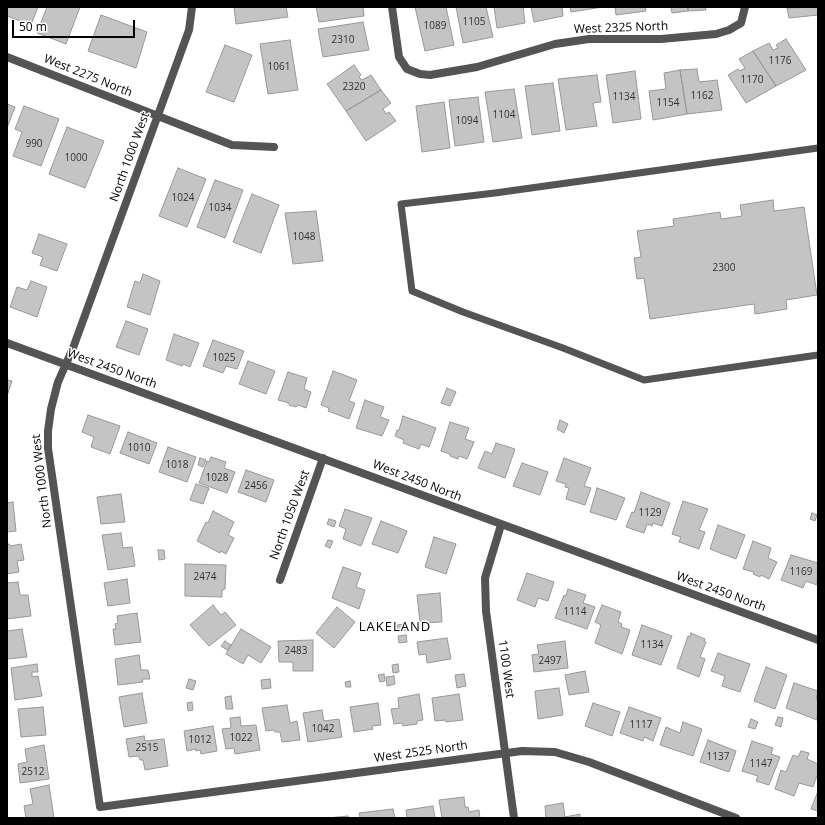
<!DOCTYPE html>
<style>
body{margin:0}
#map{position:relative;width:825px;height:825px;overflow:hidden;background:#fff;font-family:"Open Sans",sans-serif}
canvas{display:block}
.frame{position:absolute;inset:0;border:8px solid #000;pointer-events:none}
.scale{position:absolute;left:12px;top:20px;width:123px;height:18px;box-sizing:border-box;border:2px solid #000;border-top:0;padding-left:5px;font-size:12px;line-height:14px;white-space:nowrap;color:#000;-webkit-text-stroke:3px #fff;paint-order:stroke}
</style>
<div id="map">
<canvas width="825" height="825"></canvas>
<div class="frame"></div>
<div class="scale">50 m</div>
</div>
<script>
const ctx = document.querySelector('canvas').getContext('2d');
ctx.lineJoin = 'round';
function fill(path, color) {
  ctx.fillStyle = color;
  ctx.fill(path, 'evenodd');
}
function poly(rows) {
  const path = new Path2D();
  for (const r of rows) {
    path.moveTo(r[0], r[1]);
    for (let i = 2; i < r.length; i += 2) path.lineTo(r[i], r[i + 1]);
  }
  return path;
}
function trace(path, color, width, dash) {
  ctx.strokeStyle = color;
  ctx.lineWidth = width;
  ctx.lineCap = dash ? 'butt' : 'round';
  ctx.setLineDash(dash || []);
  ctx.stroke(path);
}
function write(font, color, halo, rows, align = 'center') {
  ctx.font = font + ' "Open Sans",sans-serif';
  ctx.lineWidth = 3;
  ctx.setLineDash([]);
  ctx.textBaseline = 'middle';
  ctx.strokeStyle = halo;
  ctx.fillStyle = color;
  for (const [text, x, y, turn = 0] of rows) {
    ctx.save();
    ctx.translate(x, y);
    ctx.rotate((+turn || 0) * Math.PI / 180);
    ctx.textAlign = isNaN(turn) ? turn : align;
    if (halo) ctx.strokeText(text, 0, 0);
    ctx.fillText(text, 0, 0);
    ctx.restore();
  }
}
const building = poly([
 [7,7,38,7,31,25,7,16,7,7],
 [47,7,80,7,66,44,37,33,47,7],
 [234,7,286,7,288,17,236,24,234,7],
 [316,7,363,7,364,16,319,22,316,7],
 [415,7,446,7,454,45,425,51,415,7],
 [456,7,486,7,493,37,463,43,456,7],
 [494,7,523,7,525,23,497,28,494,7],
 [531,7,562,7,563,16,534,22,531,7],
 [570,7,603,7,571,12,570,7],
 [615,7,645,7,646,11,616,15,615,7],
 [671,7,688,7,688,11,672,13,671,7],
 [688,7,705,7,706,10,688,11,688,7],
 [818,7,818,15,789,18,787,8,818,7],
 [101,15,147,32,136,68,88,51,101,15],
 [363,22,369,50,323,57,318,29,363,22],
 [786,39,806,70,776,86,753,51,769,43,773,50,778,48,776,45,786,39],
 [290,40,298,90,268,94,260,44,290,40],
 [225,45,252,55,234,102,206,92,225,45],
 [753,51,776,86,746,103,728,75,738,69,740,71,745,68,739,59,753,51],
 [354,65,361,75,359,77,362,80,371,75,381,90,346,111,327,84,354,65],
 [697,69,699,82,717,80,722,110,687,114,680,70,697,69],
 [680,70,687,114,653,120,649,91,666,89,664,73,680,70],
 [635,71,641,119,613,123,606,75,635,71],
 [597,75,601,102,593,103,597,126,566,130,558,79,597,75],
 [553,83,560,131,532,135,525,86,553,83],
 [514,89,522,138,493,142,485,92,514,89],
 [381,90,391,103,383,109,386,114,389,112,396,121,366,141,346,111,381,90],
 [478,97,484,142,455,146,449,100,478,97],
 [444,102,450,148,422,152,416,106,444,102],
 [7,104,15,107,7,128,7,104],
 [24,106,59,119,41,166,13,156,22,132,15,129,24,106],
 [67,127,104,141,85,188,49,174,67,127],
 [178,168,206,179,187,227,159,216,178,168],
 [215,180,243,190,225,238,197,227,215,180],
 [252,194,279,205,261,253,233,242,252,194],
 [773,200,774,211,804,207,817,295,786,300,787,309,755,314,754,304,650,319,644,278,637,279,634,258,641,257,637,231,674,226,673,219,720,212,721,219,742,216,740,205,773,200],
 [316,211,323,261,293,264,285,213,316,211],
 [39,234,67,244,57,271,40,265,43,257,32,253,39,234],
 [143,274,160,281,150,315,127,307,135,281,140,283,143,274],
 [31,281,47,287,37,317,10,307,17,287,27,290,31,281],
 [126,321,148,329,139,355,116,347,126,321],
 [174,334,199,343,190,367,183,364,182,366,166,360,174,334],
 [213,340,244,351,237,369,226,366,223,373,203,366,213,340],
 [248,361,275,371,266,394,239,384,248,361],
 [333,371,357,380,349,401,355,403,349,419,328,411,329,408,321,405,333,371],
 [288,372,307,378,304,389,311,392,306,408,298,405,296,407,289,405,289,403,278,400,288,372],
 [7,380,12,381,7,396,7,380],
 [447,388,456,392,450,406,441,403,447,388],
 [365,400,384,407,380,417,389,420,382,436,356,428,365,400],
 [88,415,120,426,110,454,91,447,94,437,82,432,88,415],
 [403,416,436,428,429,447,421,444,419,449,403,443,404,440,395,436,397,430,399,430,403,416],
 [560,420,568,424,564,433,557,429,560,420],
 [450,422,469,428,465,439,474,442,467,459,459,456,458,459,450,456,450,454,441,451,450,422],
 [128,432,157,443,149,464,120,453,128,432],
 [496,443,515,449,505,478,478,468,485,451,492,454,496,443],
 [168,447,196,457,187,482,159,472,168,447],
 [211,457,226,462,224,468,235,472,227,493,199,483,207,461,209,462,211,457],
 [200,458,206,460,203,467,198,465,200,458],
 [564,458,591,468,584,486,591,488,585,505,566,499,569,488,565,487,566,484,556,481,564,458],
 [522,463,548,472,540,495,513,486,522,463],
 [246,470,274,480,266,502,238,492,246,470],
 [196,484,209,488,203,504,190,500,196,484],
 [597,488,625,498,616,520,590,512,597,488],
 [641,492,670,503,662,526,653,523,652,526,647,524,644,533,626,527,632,512,634,513,641,492],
 [121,494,125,522,101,524,97,497,121,494],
 [683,501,708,509,699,530,705,532,699,549,679,542,681,537,672,534,683,501],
 [13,502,16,531,7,532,7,503,13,502],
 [345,509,372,518,361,546,343,539,346,529,339,526,345,509],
 [213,511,234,522,228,535,234,538,226,554,221,551,220,553,197,541,206,522,208,523,213,511],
 [812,513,817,515,815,521,810,519,812,513],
 [329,519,336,521,334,527,327,524,329,519],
 [381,521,407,531,398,553,372,544,381,521],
 [718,525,745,535,736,559,710,549,718,525],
 [121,533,123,548,132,547,135,566,108,570,102,535,121,533],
 [434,537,456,544,446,574,425,567,434,537],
 [328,540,333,541,330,548,325,546,328,540],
 [753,541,771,548,768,558,777,562,769,579,761,575,760,577,753,574,754,572,743,569,753,541],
 [7,544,9,544,10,546,21,544,24,560,17,561,19,572,7,574,7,544],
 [158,550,164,550,165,559,159,560,158,550],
 [791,555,818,563,817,585,806,581,803,588,781,580,791,555],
 [185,564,226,565,225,589,222,590,222,597,185,596,185,564],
 [343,567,361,573,356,587,365,590,359,609,332,598,343,567],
 [527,573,554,582,548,601,538,598,535,607,517,600,527,573],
 [127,579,130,603,108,606,104,583,127,579],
 [18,582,20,595,28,595,31,616,7,619,7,583,18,582],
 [568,589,586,595,583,603,595,607,587,629,555,618,564,595,566,596,568,589],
 [440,593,442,622,420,623,417,595,440,593],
 [213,605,221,615,225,612,236,625,209,646,190,625,213,605],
 [602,605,621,612,618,622,622,624,621,627,630,630,622,654,595,643,601,625,595,622,602,605],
 [337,607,355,622,334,648,316,633,337,607],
 [137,613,141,642,115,645,113,629,116,629,115,624,118,623,117,616,137,613],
 [405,624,406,630,397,631,397,625,405,624],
 [642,625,672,636,661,665,632,655,642,625],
 [22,629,27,657,7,659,7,631,22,629],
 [241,629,271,647,261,663,248,655,243,664,226,654,241,629],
 [691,633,705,639,704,641,706,642,700,657,705,659,699,677,677,668,688,636,690,637,691,633],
 [406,635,407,642,399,643,398,636,406,635],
 [447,638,451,659,427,663,426,654,419,655,417,642,447,638],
 [313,640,313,671,293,671,293,662,279,662,278,641,313,640],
 [225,641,231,645,227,650,221,646,225,641],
 [565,641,568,668,534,672,532,655,539,654,537,645,565,641],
 [718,653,750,664,740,692,722,686,725,676,711,671,718,653],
 [139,655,141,670,148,670,150,679,142,679,143,682,118,685,115,659,139,655],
 [37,664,38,672,32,672,32,677,38,676,42,696,15,700,11,668,37,664],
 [398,664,399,672,393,673,392,665,398,664],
 [766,667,787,675,775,709,754,701,766,667],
 [585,671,589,692,569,695,565,675,585,671],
 [384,674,385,681,380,682,378,675,384,674],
 [464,674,466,686,457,688,455,675,464,674],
 [394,676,395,684,387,686,386,677,394,676],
 [189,679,196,681,193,690,186,688,189,679],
 [270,679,271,688,262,689,261,680,270,679],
 [350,681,351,687,346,687,345,682,350,681],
 [794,683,818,691,816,699,818,699,817,720,786,708,794,683],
 [559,688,563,715,538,719,535,691,559,688],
 [142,693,147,723,124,727,119,697,142,693],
 [419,694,423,720,417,721,417,724,403,726,402,723,394,724,391,709,399,708,398,698,419,694],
 [459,694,463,720,446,722,446,720,435,721,432,698,459,694],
 [231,696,233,709,226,709,225,697,231,696],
 [192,702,193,710,188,711,187,703,192,702],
 [378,703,381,725,372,726,373,729,354,732,350,707,378,703],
 [593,703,620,712,612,736,585,726,593,703],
 [287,705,290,723,297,721,300,740,282,742,280,732,275,732,274,730,266,731,262,708,287,705],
 [43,707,46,735,21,737,18,709,43,707],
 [629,707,661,718,653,741,644,737,643,741,620,733,629,707],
 [322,710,324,721,339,719,342,737,308,742,303,713,322,710],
 [240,717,241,726,256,725,260,750,235,754,234,748,226,749,222,729,231,728,230,718,240,717],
 [778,717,783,718,781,727,775,725,778,717],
 [751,719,758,722,755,729,748,727,751,719],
 [683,722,702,729,693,756,660,745,666,727,680,733,683,722],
 [213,726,217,751,201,754,200,750,196,751,196,749,187,751,184,731,213,726],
 [144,736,145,741,164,739,168,766,145,770,143,760,140,760,139,756,129,757,126,739,144,736],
 [708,740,736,751,729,772,700,762,708,740],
 [752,741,773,748,771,754,780,757,769,785,756,781,758,776,742,771,752,741],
 [44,745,49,779,20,783,18,764,27,762,25,749,44,745],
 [801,751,809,753,807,759,818,764,818,773,813,787,799,783,794,796,775,789,781,770,786,772,793,755,798,757,801,751],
 [49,785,54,818,26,818,24,806,33,804,30,789,49,785],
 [818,791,818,811,811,809,818,791],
 [464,797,465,807,468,807,469,812,479,810,480,818,442,818,439,800,464,797],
 [563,803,565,817,580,814,580,818,546,818,545,806,563,803],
 [433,806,435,818,407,818,406,810,433,806],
 [393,809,395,818,360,818,359,813,393,809],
 [348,816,349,818,327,818,348,816]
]);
fill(building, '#c4c4c4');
trace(building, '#989898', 1);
trace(poly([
 [818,148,495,193,401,204,412,291,463,312,563,348,644,380,818,355]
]), '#545454', 7);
trace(poly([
 [192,7,189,30,73,348,58,382,51,409,48,431,48,448,100,807,522,751,555,752,589,762,736,818],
 [392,7,399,57,407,69,420,74,430,75,477,67,555,44,589,39,661,39,716,34,729,30,741,23,745,7],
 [7,57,232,145,274,147],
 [7,343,818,640],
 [501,525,485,578,486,611,514,818],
 [280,580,323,458]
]), '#545454', 8);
write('10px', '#313131', null, [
 ["1105",474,22],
 ["1089",435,26],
 ["2310",343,40],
 ["1176",780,61],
 ["1061",279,67],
 ["1170",752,80],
 ["2320",354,87],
 ["1162",702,96],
 ["1134",624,97],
 ["1154",668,103],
 ["1104",504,115],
 ["1094",467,121],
 ["990",34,144],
 ["1000",76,158],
 ["1024",183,198],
 ["1034",220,208],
 ["1048",304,237],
 ["2300",724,268],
 ["1025",224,358],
 ["1010",139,448],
 ["1018",177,465],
 ["1028",217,478],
 ["2456",256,486],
 ["1129",650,513],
 ["1169",801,572],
 ["2474",205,577],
 ["1114",575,612],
 ["1134",652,645],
 ["2483",296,651],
 ["2497",550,661],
 ["1117",641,725],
 ["1042",323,729],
 ["1022",241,738],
 ["1012",200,740],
 ["2515",147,748],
 ["1137",718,757],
 ["1147",761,764],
 ["2512",33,772]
]);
write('12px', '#000', '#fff', [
 ["West 2325 North",621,28,-2],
 ["West 2275 North",88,76,22],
 ["North 1000 West",130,157,-70],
 ["West 2450 North",112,369,20],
 ["North 1000 West",42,481,-97],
 ["West 2450 North",417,481,21],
 ["North 1050 West",290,515,-70],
 ["West 2450 North",721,592,20],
 ["1100 West",506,669,82],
 ["West 2525 North",421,752,-8]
]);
ctx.letterSpacing = '1px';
write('13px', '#000', '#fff', [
 ["LAKELAND",395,627]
]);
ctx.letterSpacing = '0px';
</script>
